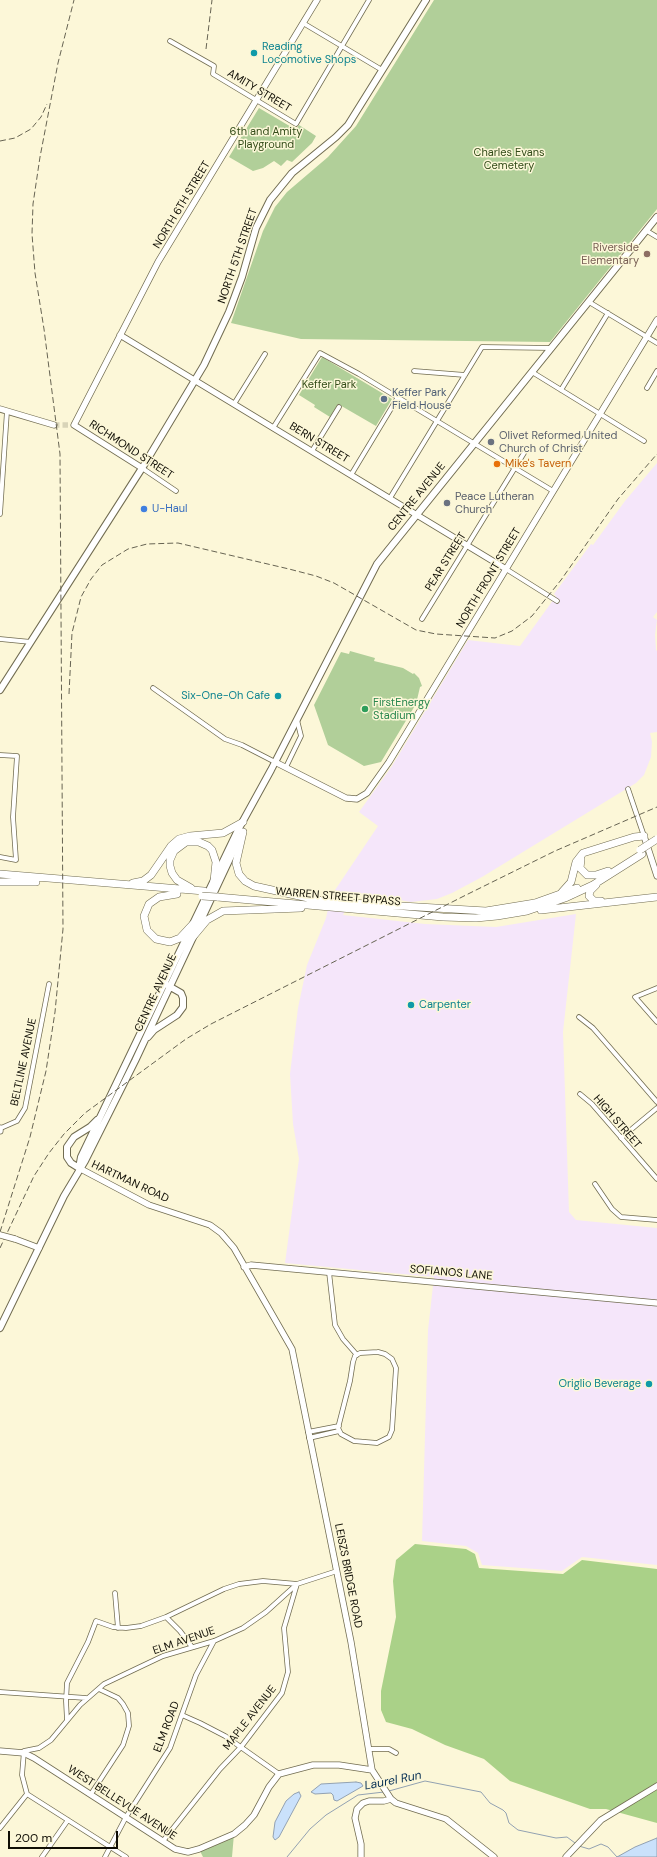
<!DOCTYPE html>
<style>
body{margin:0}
#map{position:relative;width:657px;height:1857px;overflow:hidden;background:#fcf7d8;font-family:"DM Sans",sans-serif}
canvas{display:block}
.scale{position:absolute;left:8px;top:1831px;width:110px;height:18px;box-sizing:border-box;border:2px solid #0f0d04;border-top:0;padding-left:5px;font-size:12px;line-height:14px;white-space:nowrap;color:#0f0d04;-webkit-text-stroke:3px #fcf7d8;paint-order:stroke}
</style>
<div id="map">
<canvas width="657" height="1857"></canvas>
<div class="scale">200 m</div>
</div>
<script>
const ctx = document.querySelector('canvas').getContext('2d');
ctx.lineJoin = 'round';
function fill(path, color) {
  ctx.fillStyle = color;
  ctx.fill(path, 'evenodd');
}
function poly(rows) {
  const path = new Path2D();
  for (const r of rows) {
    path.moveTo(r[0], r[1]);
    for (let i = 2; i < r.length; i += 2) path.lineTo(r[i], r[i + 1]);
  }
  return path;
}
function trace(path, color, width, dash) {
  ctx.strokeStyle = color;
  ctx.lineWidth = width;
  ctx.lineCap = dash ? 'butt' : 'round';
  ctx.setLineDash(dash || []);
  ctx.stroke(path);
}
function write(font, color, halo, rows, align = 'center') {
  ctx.font = font + ' "DM Sans",sans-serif';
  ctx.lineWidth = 3;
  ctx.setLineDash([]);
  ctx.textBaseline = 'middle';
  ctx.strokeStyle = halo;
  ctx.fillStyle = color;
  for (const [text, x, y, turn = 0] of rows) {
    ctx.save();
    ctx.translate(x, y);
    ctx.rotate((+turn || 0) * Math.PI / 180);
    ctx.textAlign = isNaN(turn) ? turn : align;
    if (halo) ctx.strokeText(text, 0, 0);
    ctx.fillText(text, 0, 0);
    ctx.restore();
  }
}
fill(poly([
 [657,463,657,612,653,617,657,620,655,635,656,650,657,651,657,732,650,733,652,742,651,757,644,775,636,783,482,877,452,893,437,899,411,902,359,893,351,899,343,915,425,924,496,927,576,914,563,1032,569,1212,576,1220,657,1228,657,1565,582,1557,562,1571,482,1565,478,1553,466,1546,422,1541,428,1330,434,1277,285,1263,299,1159,293,1124,290,1074,298,1008,307,965,326,918,331,896,378,826,359,812,392,766,468,640,520,646,556,596,554,594,591,544,593,545,625,501]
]), '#f5e6fa');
fill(poly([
 [434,0,657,0,657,209,550,342,301,339,231,323,263,231,275,207,287,192,328,157,356,126],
 [259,108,293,128,297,128,299,125,316,136,312,143,292,162,287,160,281,166,274,161,263,168,253,171,229,157],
 [322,357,392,399,376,426,338,404,330,417,314,407,315,405,299,395],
 [350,651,375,658,374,661,403,668,413,674,414,673,419,678,422,686,420,687,416,704,381,762,364,766,328,745,314,705,341,652,349,654],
 [234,1834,232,1857,203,1857,199,1849]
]), '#b1cf99');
fill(poly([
 [415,1544,466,1549,475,1554,479,1568,563,1574,582,1560,657,1569,657,1823,606,1809,590,1809,510,1781,484,1759,445,1745,412,1729,386,1722,381,1710,381,1691,396,1617,393,1581,396,1560]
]), '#aad188');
const water = poly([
 [356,1782,361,1783,363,1786,337,1801,334,1800,333,1795,331,1793,315,1794,311,1792,321,1784,356,1782],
 [299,1792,301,1796,279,1837,275,1840,273,1837,275,1822,286,1801,294,1794,299,1792],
 [657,1838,657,1857,617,1857,635,1847,657,1838]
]);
fill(water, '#cae1fb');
trace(water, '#92a1b1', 1);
trace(poly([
 [389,1791,425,1781,481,1792,490,1803,503,1810,506,1813,509,1823,518,1830,556,1838,567,1837,575,1843],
 [579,1846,589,1849,601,1844,608,1847,617,1857],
 [287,1857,310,1829,326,1815,358,1795,384,1792]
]), '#92a1b1', 1);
trace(poly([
 [54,425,74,425]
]), '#d8d4b8', 5.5, [5.5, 3]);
const street = poly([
 [303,23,382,70],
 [170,41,214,66,213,74,296,124,369,0],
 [647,231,657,237],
 [589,302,657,343],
 [414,371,465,375],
 [532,372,644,441],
 [647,388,657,371],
 [561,390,608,313],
 [234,404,265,354],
 [273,428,320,353,359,374,553,491],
 [312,451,339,407],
 [142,468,176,491],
 [351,475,398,397],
 [390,498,482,347,552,348],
 [0,514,7,411],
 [506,569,557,601],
 [422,619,524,453],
 [0,639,31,642],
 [153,688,225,739,242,745,275,762],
 [0,755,17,756,13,817,16,860,0,857],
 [286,767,301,736,297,720],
 [628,789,644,836],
 [657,988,635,997,657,1022],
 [579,1017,593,1028,657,1102],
 [580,1094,592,1104,657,1179],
 [1,1128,17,1121,25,1108,49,984],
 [621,1138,657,1108],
 [595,1184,612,1209,621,1217,657,1220],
 [329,1272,335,1325,343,1339,357,1355],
 [378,1352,385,1354,392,1359,396,1368,392,1430,389,1437,377,1443,354,1441,341,1434,338,1428,350,1381,353,1362,355,1356,360,1353,378,1352],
 [308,1432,339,1426],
 [309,1438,339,1431],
 [115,1593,118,1628],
 [0,1692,86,1698],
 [182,1715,200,1723,225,1736,279,1774],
 [67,1720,66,1701,67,1683,88,1642,96,1621,113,1627,126,1628,141,1626,166,1617,180,1631,192,1647],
 [369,1749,389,1749,396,1753],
 [27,1794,22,1775,24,1751,39,1748,51,1740,80,1705,104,1684,163,1656,214,1641,243,1628,266,1612,297,1584,337,1571],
 [27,1794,126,1857],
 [91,1794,123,1745,129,1726,128,1713,123,1704,118,1698,99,1689],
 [0,1828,27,1794],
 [163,1841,220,1769,241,1747,282,1693,288,1672,284,1628,297,1584,263,1581,239,1584,224,1589,166,1617],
 [42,1857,68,1820],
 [105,1857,126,1817,170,1748,196,1675,214,1641]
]);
const secondary = poly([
 [120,335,506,569],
 [0,409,54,425],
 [142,468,74,425,158,262,317,0],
 [275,762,346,798,357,799,367,793,389,762,657,320],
 [644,836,657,876],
 [0,1128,0,1131],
 [79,1168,149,1205,210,1225,221,1233,234,1248,292,1349,351,1642,372,1770,391,1799,396,1803,446,1819,494,1857],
 [15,1239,39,1248],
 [244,1267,251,1265,657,1303],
 [0,1751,24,1753,34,1758,175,1849,188,1852,199,1849,234,1834,245,1825,254,1815,269,1787,279,1774,313,1765,339,1765,372,1770],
 [361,1857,361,1844,355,1818,357,1809,363,1803,369,1801,384,1801,391,1799],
 [566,1857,601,1820,657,1786]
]);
const primary = poly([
 [0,690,144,465,204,365,229,312,242,277,256,228,270,200,292,173,336,137,348,125,426,0],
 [148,1037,154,1030,177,1015,183,1007,183,998,181,993,167,985],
 [79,1168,81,1157,238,830,271,770,377,564,657,217],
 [79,1168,71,1163,67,1157,67,1147,74,1137,90,1127,97,1120],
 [0,1328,64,1196,85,1161,135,1061,240,837]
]);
const highway = poly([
 [243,832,236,863,239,874,245,881,254,886,322,901],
 [581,859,580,868,587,875,596,875,608,871],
 [0,874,204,891],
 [0,882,36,882],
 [133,883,143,881,151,875,171,846,179,839,190,836,223,833,243,822],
 [596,885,590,891,589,896,594,901,601,901],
 [191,888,177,880,172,873,170,866,170,860,174,851,186,842,199,842,208,846,212,850,216,862,214,881],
 [562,892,571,882,576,862,583,853,634,837,644,836],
 [177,894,159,897,149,904,144,916,147,930,156,939,170,942,180,938,193,924],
 [217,897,443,917,476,918,497,916,527,911,565,898,593,885,642,854],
 [317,901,486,911,535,903,577,888],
 [541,910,657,897],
 [192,938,207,920,223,911,301,908]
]);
trace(street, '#716c51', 5.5);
trace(secondary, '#716c51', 7);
trace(primary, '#716c51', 8);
trace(highway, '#716c51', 8);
trace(street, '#fff', 4);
trace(secondary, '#fff', 5.5);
trace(primary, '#fff', 6);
trace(highway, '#fff', 7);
trace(poly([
 [206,49,212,0],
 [0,141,15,138,31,129,41,117,47,104],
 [69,694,72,633,81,597,91,579,102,565,128,549,147,544,178,543,289,569,316,576,334,583,416,630,436,634,495,638,512,631,532,616,561,580,618,499,657,454],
 [0,1232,30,1137,46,1071,55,1012,63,929,60,454,44,329,35,273,32,234,33,204,40,157,58,63,74,0],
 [0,1248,34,1176,49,1153,64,1134,85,1113,186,1039,211,1024,466,895,555,851,657,807]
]), '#666352', 1, [6, 3]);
const secondaryBridge = poly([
 [0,1235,15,1239]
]);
const highwayBridge = poly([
 [640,850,657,839],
 [202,896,217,897]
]);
trace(secondaryBridge, '#716c51', 7, []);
trace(highwayBridge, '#716c51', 8, []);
trace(secondaryBridge, '#fff', 5.5);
trace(highwayBridge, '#fff', 7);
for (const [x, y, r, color] of [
 [254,53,4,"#0f9aa8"],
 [647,254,4,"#8d6e63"],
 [384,399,4,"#5c6f8a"],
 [491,442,4,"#6b7280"],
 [497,464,4,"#e8710a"],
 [447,503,4,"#6b7280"],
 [144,509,4,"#3f7fe0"],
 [278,696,4,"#0f9aa8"],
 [365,709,4,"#2e9e5b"],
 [411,1005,4,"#0f9aa8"],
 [649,1384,4,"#0f9aa8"]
]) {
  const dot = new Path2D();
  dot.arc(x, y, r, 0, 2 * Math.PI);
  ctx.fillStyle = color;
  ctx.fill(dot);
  trace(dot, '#fcf7d8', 1.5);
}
write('11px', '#0d838f', '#fcf7d8', [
 ["Reading",262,47],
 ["Locomotive Shops",262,60],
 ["Six-One-Oh Cafe",270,696,"right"],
 ["Carpenter",419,1005],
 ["Origlio Beverage",641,1384,"right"]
], 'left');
write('11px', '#0f0d04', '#fcf7d8', [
 ["AMITY STREET",259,91,31],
 ["NORTH 6TH STREET",182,205,-59],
 ["NORTH 5TH STREET",238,256,-71],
 ["BERN STREET",319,443,31],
 ["RICHMOND STREET",131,450,33],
 ["CENTRE AVENUE",417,497,-51],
 ["PEAR STREET",446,562,-58],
 ["NORTH FRONT STREET",489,578,-59],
 ["WARREN STREET BYPASS",338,897,5],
 ["CENTRE AVENUE",156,993,-65],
 ["BELTLINE AVENUE",24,1062,-78],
 ["HIGH STREET",617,1122,49],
 ["HARTMAN ROAD",130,1182,25],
 ["SOFIANOS LANE",451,1273,5],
 ["LEISZS BRIDGE ROAD",348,1576,79],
 ["ELM AVENUE",184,1641,-19],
 ["MAPLE AVENUE",250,1718,-52],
 ["ELM ROAD",167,1727,-69],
 ["WEST BELLEVUE AVENUE",122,1803,33]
]);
write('11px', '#334c19', '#fcf7d8', [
 ["6th and Amity",266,132],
 ["Playground",266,145],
 ["Charles Evans",509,153],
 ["Cemetery",509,166],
 ["Keffer Park",329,385]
]);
write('11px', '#785e54', '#fcf7d8', [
 ["Riverside",639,248],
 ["Elementary",639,261]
], 'right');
write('11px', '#4e5e75', '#fcf7d8', [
 ["Keffer Park",392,393],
 ["Field House",392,406]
], 'left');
write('11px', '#5b616d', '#fcf7d8', [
 ["Olivet Reformed United",499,436],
 ["Church of Christ",499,449],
 ["Peace Lutheran",455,497],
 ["Church",455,510]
], 'left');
write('11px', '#c56008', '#fcf7d8', [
 ["Mike's Tavern",505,464]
], 'left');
write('11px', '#366cbe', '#fcf7d8', [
 ["U-Haul",152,509]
], 'left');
write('11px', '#27864d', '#fcf7d8', [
 ["FirstEnergy",373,703],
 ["Stadium",373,716]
], 'left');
write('italic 12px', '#032d53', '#fcf7d8', [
 ["Laurel Run",393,1781,-11]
]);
</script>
